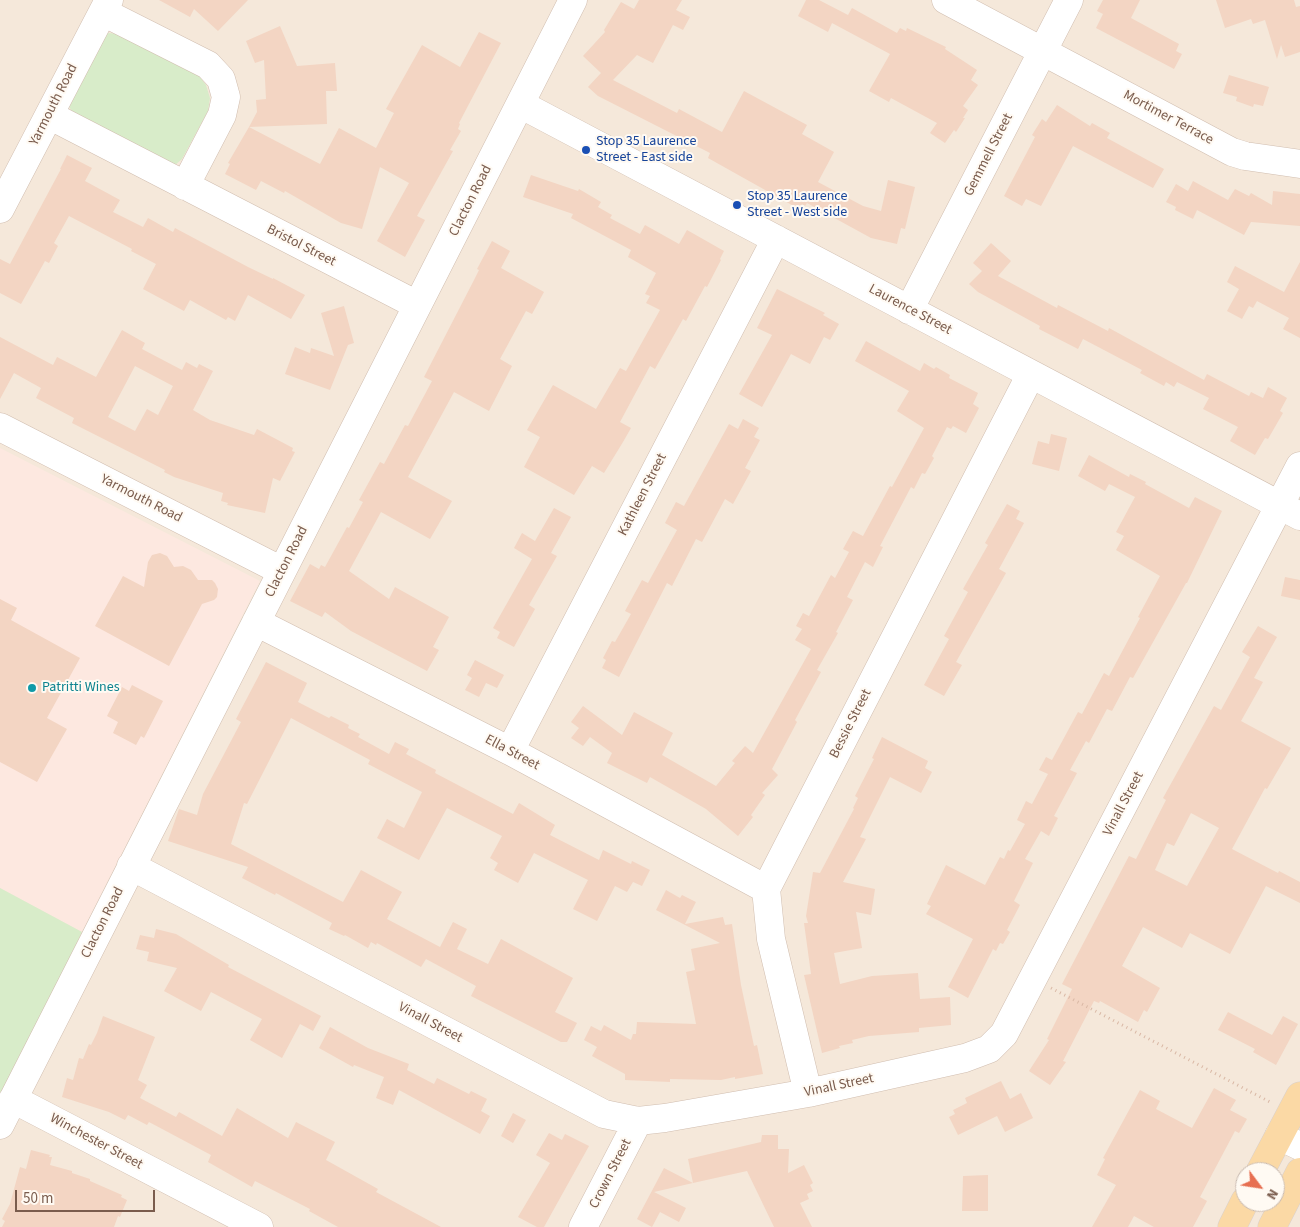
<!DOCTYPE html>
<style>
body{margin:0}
#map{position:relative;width:1300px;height:1227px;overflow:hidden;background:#fdf6ec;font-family:"Source Sans 3",sans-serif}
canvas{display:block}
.north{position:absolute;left:1235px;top:1162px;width:50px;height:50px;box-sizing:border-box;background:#fffaf3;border:1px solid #cabbb1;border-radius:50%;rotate:121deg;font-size:14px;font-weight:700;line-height:20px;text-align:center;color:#7a5c4d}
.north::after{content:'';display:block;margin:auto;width:18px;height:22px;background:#e76f51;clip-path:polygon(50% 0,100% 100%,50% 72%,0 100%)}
.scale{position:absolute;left:15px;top:1190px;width:140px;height:22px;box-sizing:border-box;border:2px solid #7a5c4d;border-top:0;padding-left:6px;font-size:15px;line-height:18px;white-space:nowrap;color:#7a5c4d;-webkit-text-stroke:4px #fffaf3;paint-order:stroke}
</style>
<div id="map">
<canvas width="1300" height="1227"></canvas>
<div class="north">N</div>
<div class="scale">50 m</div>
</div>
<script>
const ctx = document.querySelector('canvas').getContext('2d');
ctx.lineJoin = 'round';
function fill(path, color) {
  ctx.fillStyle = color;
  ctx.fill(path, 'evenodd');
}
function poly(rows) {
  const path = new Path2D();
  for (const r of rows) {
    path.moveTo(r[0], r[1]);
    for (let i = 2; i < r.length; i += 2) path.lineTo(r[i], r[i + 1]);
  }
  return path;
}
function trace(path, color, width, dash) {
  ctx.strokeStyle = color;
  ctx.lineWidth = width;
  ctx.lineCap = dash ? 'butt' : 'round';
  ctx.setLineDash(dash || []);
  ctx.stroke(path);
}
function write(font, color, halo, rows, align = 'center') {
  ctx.font = font + ' "Source Sans 3",sans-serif';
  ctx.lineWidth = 4;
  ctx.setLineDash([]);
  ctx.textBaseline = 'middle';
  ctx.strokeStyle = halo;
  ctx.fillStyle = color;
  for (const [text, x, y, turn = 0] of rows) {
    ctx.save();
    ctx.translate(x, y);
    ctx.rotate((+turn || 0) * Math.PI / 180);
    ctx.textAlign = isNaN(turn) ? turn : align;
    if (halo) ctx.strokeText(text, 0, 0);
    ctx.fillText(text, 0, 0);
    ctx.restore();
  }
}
fill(poly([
 [0,0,1300,0,1300,1227,0,1227],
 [1245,1172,1275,1172,1275,1202,1245,1202]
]), '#f5e8da');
fill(poly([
 [0,448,260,581,82,932,0,888]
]), '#fde8e0');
fill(poly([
 [107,33,119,34,197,73,206,85,210,98,208,111,182,159,175,165,74,116,69,106],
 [0,888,82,932,0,1102]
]), '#d8ecc9');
fill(poly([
 [159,0,248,0,218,31,194,9,190,17],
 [639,0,682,0,676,10,690,17,683,30,673,25,653,63,637,55,613,80,677,113,679,109,722,132,744,91,807,125,802,134,834,152,818,182,863,206,881,211,888,180,915,187,905,229,901,228,897,244,871,238,807,203,805,206,802,204,799,209,708,158,710,153,598,96,588,87,601,73,583,56,605,32,604,30,621,2,634,9],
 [806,0,819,0,848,15,852,8,897,33,900,28,906,31,907,28,946,47,945,49,977,70,971,80,978,85,963,106,968,110,963,118,965,118,956,132,954,130,945,143,930,133,937,123,891,98,889,102,869,91,890,54,832,23,828,32,798,16],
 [1103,0,1140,0,1131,18,1179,44,1176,51,1182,54,1174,69,1096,28,1103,14,1097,11],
 [1216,0,1294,0,1296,7,1300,6,1300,52,1285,57,1281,45,1277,59,1265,20,1253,24,1251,19,1225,28],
 [280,26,297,66,335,63,337,91,326,91,327,124,249,127,257,112,256,100,266,99,264,60,255,63,246,41],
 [479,32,501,43,459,123,460,124,458,129,461,131,450,150,453,151,417,216,425,220,405,257,377,241,409,183,380,167,362,229,341,223,285,191,284,193,261,181,256,190,225,174,230,164,228,163,249,127,320,164,339,128,376,148,394,113,386,109,422,45,460,67],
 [1229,75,1269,87,1263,106,1254,104,1253,107,1236,101,1237,97,1223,93],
 [1057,105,1090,126,1092,123,1110,133,1107,138,1164,169,1153,188,1073,146,1041,206,1026,199,1022,206,1004,196,1035,137,1032,135,1042,119,1046,122],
 [67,155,92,168,85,181,120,200,113,212,143,227,148,218,173,232,175,228,248,267,273,279,273,278,305,295,291,319,248,295,235,321,228,317,226,320,190,300,184,311,143,289,156,264,131,251,132,249,69,216,54,243,58,246,49,263,45,261,21,304,0,293,0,259,10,264,61,169,60,169],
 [531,175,578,191,579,189,601,202,598,207,612,215,610,218,640,234,645,225,679,244,687,230,724,251,720,259,721,260,707,287,705,286,686,321,683,319,655,369,650,366,620,422,631,428,623,442,604,473,592,466,574,495,524,467,540,437,527,430,553,385,596,409,620,368,626,371,660,310,646,303,650,296,645,294,656,273,628,257,631,250,571,218,573,214,523,197],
 [1193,181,1228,200,1235,189,1249,196,1251,193,1272,205,1273,191,1300,194,1300,226,1251,222,1244,235,1197,210,1193,219,1175,210,1176,207,1166,202,1176,184,1188,191],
 [492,241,510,251,501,268,544,292,532,314,526,311,500,359,512,366,489,411,454,392,408,477,452,501,430,539,381,512,349,571,389,599,395,587,449,617,433,647,439,650,427,671,351,631,325,612,322,617,290,601,310,564,319,569,321,565,325,567,347,527,349,528,363,502,359,500,380,462,384,464,405,425,408,426,432,381,424,377,473,282,479,270,477,269],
 [991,243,1011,261,998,276,1057,308,1058,305,1108,331,1109,328,1204,380,1207,374,1249,396,1251,392,1263,398,1268,387,1287,398,1280,411,1283,413,1268,439,1265,438,1255,455,1230,441,1238,427,1203,409,1209,398,1177,382,1174,387,1166,382,1164,386,1140,373,1142,370,1083,339,1078,349,1039,329,1040,326,978,292,969,284,982,271,973,263],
 [1300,262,1300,338,1283,329,1289,318,1257,301,1253,308,1249,306,1242,319,1227,311,1239,289,1227,282,1235,266,1284,292],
 [777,289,825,313,823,315,839,324,830,340,824,337,810,364,791,354,762,407,739,394,772,335,757,328],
 [344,306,354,343,348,345,330,390,285,374,295,347,310,353,311,348,334,356,321,313],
 [122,330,145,343,142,349,182,370,186,362,197,368,199,364,213,371,193,410,210,420,254,435,257,429,293,448,292,451,295,452,280,481,273,478,265,513,227,505,228,503,221,501,223,493,174,477,164,472,165,470,72,423,74,418,36,398,41,388,14,373,0,399,0,337,53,365,57,357,96,377],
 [135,366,173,386,158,415,147,409,135,431,108,417],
 [866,341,920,371,924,363,934,369,936,367,950,375,949,378,978,393,973,404,979,408,966,433,953,426,951,429,947,427,932,456,934,458,925,474,922,473,914,489,911,487,880,546,883,547,873,567,865,562,847,597,853,600,836,632,838,633,817,670,821,672,795,720,797,722,772,769,778,775,762,793,765,795,751,815,753,817,738,836,706,809,650,777,647,783,607,763,612,753,590,737,583,746,571,738,579,728,571,722,583,706,622,735,634,712,673,733,662,755,716,786,735,763,732,761,745,746,753,753,811,649,795,640,802,629,796,626,803,613,809,616,831,575,835,578,849,552,843,549,853,531,863,536,890,486,892,487,924,428,897,411,909,391,855,361],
 [743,419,759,428,754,437,760,440,745,468,751,471,733,504,725,499,702,542,696,539,672,586,667,583,619,677,602,668,606,660,603,658,612,641,615,642,631,614,625,611,642,580,648,583,677,530,665,523,676,502,684,506,729,424,738,429],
 [1051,434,1067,438,1059,471,1032,464,1038,441,1049,444],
 [1089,455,1129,477,1130,474,1146,482,1145,484,1189,508,1195,497,1222,511,1187,583,1186,583,1133,678,1130,677,1112,711,1107,709,1089,743,1086,741,1070,770,1077,773,1054,816,1058,818,1049,836,1041,831,1025,859,1033,863,1014,901,1020,905,1007,930,1010,932,1003,944,1000,943,996,951,993,949,968,998,948,987,973,939,926,914,931,906,927,904,946,865,985,885,1000,857,1004,859,1008,850,1010,851,1025,824,1017,820,1026,801,1032,804,1048,774,1039,770,1046,757,1052,760,1078,712,1082,714,1104,673,1109,676,1140,618,1138,617,1160,576,1116,550,1124,536,1116,532,1135,497,1109,484,1105,491,1078,476],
 [1007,504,1020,511,1016,519,1024,523,999,569,1006,573,956,662,962,665,944,696,924,685,949,639,944,636,968,592,963,589,988,545,985,543],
 [554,508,571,517,551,553,557,556,529,605,535,609,514,647,497,638,500,632,493,628,532,559,514,548,522,533,535,541],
 [160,553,167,556,174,567,183,566,191,570,198,580,212,580,215,583,218,589,217,597,214,600,202,604,169,666,95,626,123,576,144,587,148,562,152,555],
 [1285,577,1300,580,1300,600,1281,596],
 [0,599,17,608,11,620,80,658,47,718,67,729,37,782,0,762],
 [1258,626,1277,637,1254,678,1263,682,1241,721,1291,748,1267,789,1265,788,1232,849,1278,873,1279,871,1300,882,1300,903,1266,886,1230,954,1190,933,1182,948,1143,927,1122,966,1160,988,1147,1012,1144,1010,1138,1022,1100,1001,1099,1003,1094,1001,1063,1061,1066,1062,1050,1085,1029,1071,1049,1040,1047,1039,1072,989,1062,984,1129,856,1136,859,1166,800,1163,798,1214,706,1221,710,1250,657,1242,652],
 [1191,813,1219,828,1187,886,1155,870,1167,843,1174,846],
 [475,660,504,675,497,688,486,683,479,697,465,690,472,678,467,675],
 [266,662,307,683,298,702,329,718,331,716,349,725,348,728,360,734,358,737,389,754,395,742,409,749,406,754,436,770,435,773,513,814,519,803,555,825,550,835,599,860,603,850,631,864,632,861,650,870,642,886,633,882,627,892,615,886,597,921,573,909,588,880,534,853,518,883,494,870,498,863,490,858,502,836,447,808,419,860,377,838,387,819,404,828,422,792,368,764,370,760,291,718,247,804,244,803,231,844,343,902,361,870,402,892,387,919,440,947,453,922,467,929,457,949,488,964,501,939,573,978,555,1012,577,1023,567,1042,561,1042,471,996,476,986,426,959,421,967,377,943,376,945,371,942,368,948,345,935,344,936,329,929,332,923,276,893,275,895,242,878,248,867,168,841,179,809,197,815,203,794,241,722,236,719],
 [132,685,163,701,144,738,141,736,136,745,113,733,118,722,107,716,122,687,129,691],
 [882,737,928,761,925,768,932,772,921,793,890,777,860,837,866,839,843,882,875,889,871,915,856,912,862,948,834,953,840,984,872,976,918,973,920,999,950,997,951,1025,919,1028,919,1032,869,1036,852,1040,853,1043,839,1046,840,1048,822,1053,804,975,811,974,804,923,808,923,806,916,813,872,820,873,854,809,853,808,858,798,855,796,874,759,872,758],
 [666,890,680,898,682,895,696,902,685,924,723,917,725,925,732,924,741,985,754,1046,757,1045,763,1074,735,1079,735,1077,721,1080,670,1079,670,1082,625,1080,625,1074,592,1056,597,1047,584,1040,591,1026,601,1031,604,1025,631,1040,633,1034,636,1034,637,1022,696,1024,686,972,695,970,691,949,720,943,656,910],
 [156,929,176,934,229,965,228,967,321,1016,313,1031,300,1024,282,1058,250,1040,262,1019,211,992,201,1011,164,991,177,968,147,961,149,952,136,949,140,935,154,938],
 [1228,1012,1272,1035,1283,1016,1298,1024,1276,1065,1253,1052,1255,1049,1218,1030],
 [103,1016,155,1037,138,1080,147,1085,140,1098,176,1117,179,1112,222,1136,237,1108,288,1138,296,1122,335,1142,326,1160,378,1189,376,1192,441,1227,338,1227,309,1211,310,1209,255,1181,252,1187,208,1162,211,1155,149,1122,147,1125,128,1115,125,1120,109,1112,62,1097,67,1078,73,1080,79,1058,83,1059,89,1044,91,1045,97,1033],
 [330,1027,368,1048,409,1064,407,1070,434,1084,437,1078,469,1094,471,1091,487,1099,481,1111,490,1116,480,1134,399,1090,393,1105,376,1098,384,1077,354,1065,353,1067,319,1048],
 [1001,1081,1010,1099,1021,1093,1033,1118,1005,1132,997,1116,958,1135,949,1117,955,1114,953,1110,967,1103,965,1098],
 [1214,1088,1236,1100,1230,1110,1247,1119,1239,1133,1235,1131,1200,1197,1207,1201,1193,1227,1154,1227,1134,1216,1128,1227,1092,1227,1116,1185,1097,1175,1105,1159,1103,1158,1140,1090,1160,1101,1156,1109,1192,1128],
 [513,1113,526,1120,513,1143,501,1136],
 [549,1133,562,1140,565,1134,589,1146,544,1227,537,1227,518,1217,550,1163,536,1155],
 [762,1135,778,1135,778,1149,789,1149,788,1173,804,1165,813,1183,810,1185,813,1191,807,1194,809,1199,800,1203,812,1227,774,1227,747,1171,693,1183,688,1159,761,1142],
 [31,1150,50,1155,49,1157,52,1157,50,1165,72,1171,72,1173,90,1179,90,1181,122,1195,121,1197,127,1200,120,1217,118,1216,114,1227,2,1227,5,1221,2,1219,10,1204,20,1167,26,1169],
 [664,1168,693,1183,654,1192,686,1208,679,1222,660,1212,652,1227,637,1219],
 [988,1175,988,1211,962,1211,963,1176]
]), '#f3d5c3');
const minor = poly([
 [946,0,1232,152,1245,156,1300,164],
 [103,12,208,65,221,79,226,97,222,115,185,186],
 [520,104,1300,516],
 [49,115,417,305],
 [0,209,109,0],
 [909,310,1069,0],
 [0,427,282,571],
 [256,622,510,751,766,889],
 [510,751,776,239],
 [131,866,604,1114,638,1121,665,1118,808,1093,965,1058,989,1049,1004,1034,1300,466],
 [808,1093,771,939,766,889,1031,374],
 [13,1099,259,1227],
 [0,1125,573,0],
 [1279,1136,1300,1146],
 [583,1227,638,1121]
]);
const major = poly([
 [1260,1172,1300,1096],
 [1232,1227,1245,1201],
 [1272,1227,1300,1172]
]);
trace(minor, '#d1beb0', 29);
trace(major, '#dad1cd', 29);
trace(poly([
 [1051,988,1272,1103]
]), '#d9b8a5', 3, [1, 4]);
trace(minor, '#fff', 28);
trace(major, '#fbd9a5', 28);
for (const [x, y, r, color] of [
 [586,150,5,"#1a4fb4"],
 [737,205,5,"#1a4fb4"],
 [32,688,5,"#0f9aa8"]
]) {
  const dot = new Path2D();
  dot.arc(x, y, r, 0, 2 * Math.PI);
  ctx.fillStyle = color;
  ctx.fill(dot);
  trace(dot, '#fffaf3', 2);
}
write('14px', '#7a5c4d', '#fffaf3', [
 ["Yarmouth Road",54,105,-63],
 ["Mortimer Terrace",1168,118,28],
 ["Gemmell Street",989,155,-63],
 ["Clacton Road",471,201,-63],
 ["Bristol Street",301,246,27],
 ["Laurence Street",910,310,28],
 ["Kathleen Street",643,495,-63],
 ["Yarmouth Road",141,499,27],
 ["Clacton Road",287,562,-63],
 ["Bessie Street",851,724,-63],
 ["Ella Street",512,753,28],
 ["Vinall Street",1124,804,-62],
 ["Clacton Road",103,923,-63],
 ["Vinall Street",430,1023,28],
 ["Vinall Street",839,1086,-12],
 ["Winchester Street",96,1142,28],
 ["Crown Street",611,1174,-63]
]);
write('14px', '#164399', '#fffaf3', [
 ["Stop 35 Laurence",596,142],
 ["Street - East side",596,158],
 ["Stop 35 Laurence",747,197],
 ["Street - West side",747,213]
], 'left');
write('14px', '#0d838f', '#fffaf3', [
 ["Patritti Wines",42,688]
], 'left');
</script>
